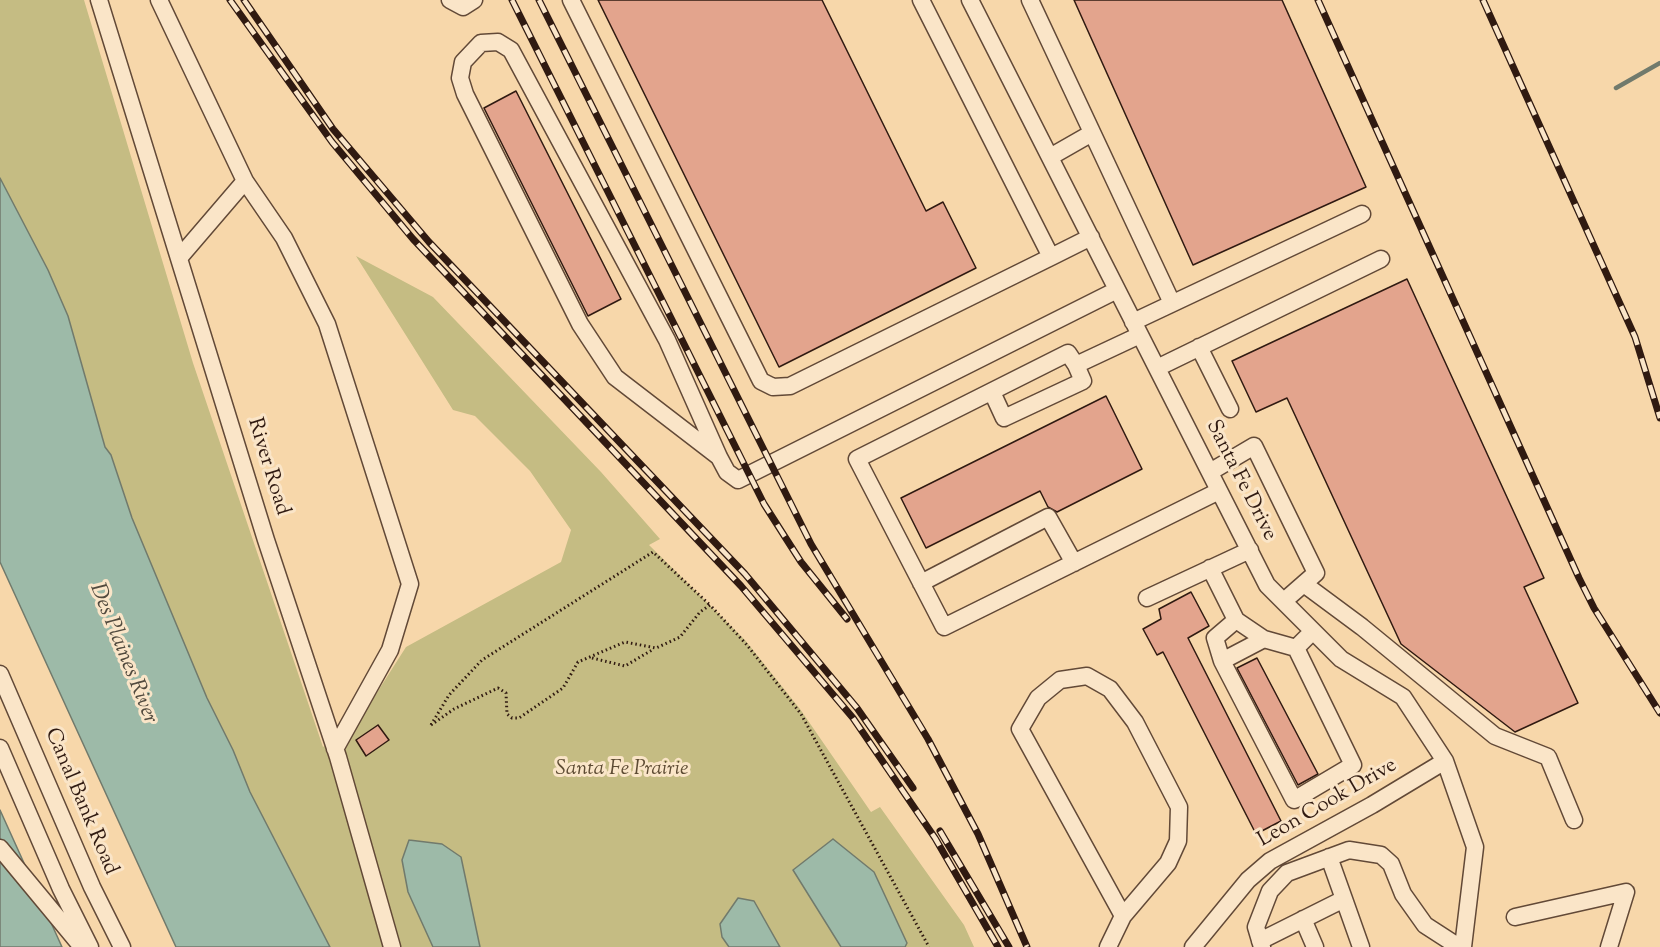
<!DOCTYPE html>
<style>
body{margin:0}
canvas{display:block;background:#f7d7aa}
</style>
<canvas width="1660" height="947"></canvas>
<script>
const ctx = document.querySelector('canvas').getContext('2d');
ctx.lineJoin = 'round';
function fill(path, color) {
  ctx.fillStyle = color;
  ctx.fill(path, 'evenodd');
}
function poly(rows) {
  const path = new Path2D();
  for (const r of rows) {
    path.moveTo(r[0], r[1]);
    for (let i = 2; i < r.length; i += 2) path.lineTo(r[i], r[i + 1]);
  }
  return path;
}
function trace(path, color, width, dash) {
  ctx.strokeStyle = color;
  ctx.lineWidth = width;
  ctx.lineCap = dash ? 'butt' : 'round';
  ctx.setLineDash(dash || []);
  ctx.stroke(path);
}
function write(font, color, halo, rows, align = 'center') {
  ctx.font = font + ' "Sorts Mill Goudy",serif';
  ctx.lineWidth = 6;
  ctx.setLineDash([]);
  ctx.textBaseline = 'middle';
  ctx.strokeStyle = halo;
  ctx.fillStyle = color;
  for (const [text, x, y, turn = 0] of rows) {
    ctx.save();
    ctx.translate(x, y);
    ctx.rotate((+turn || 0) * Math.PI / 180);
    ctx.textAlign = isNaN(turn) ? turn : align;
    if (halo) ctx.strokeText(text, 0, 0);
    ctx.fillText(text, 0, 0);
    ctx.restore();
  }
}
fill(poly([
 [0,0,84,0,193,363,323,747,355,727,406,647,561,562,571,530,530,471,475,416,453,410,356,256,433,297,601,472,660,539,649,545,745,640,800,709,871,812,880,807,964,925,974,947,330,947,250,792,233,750,207,698,132,518,111,456,105,447,68,316,48,270,0,178]
]), '#c5bc83');
const water = poly([
 [0,178,48,270,68,316,105,447,111,455,132,518,207,698,233,750,250,792,330,947,176,947,0,562,0,178],
 [0,810,62,947,0,947,0,810],
 [833,839,874,872,907,943,905,947,841,947,793,870,833,839],
 [409,840,442,844,461,857,480,947,433,947,408,892,402,860,409,840],
 [738,898,754,901,780,947,729,947,722,937,720,924,738,898]
]);
fill(water, '#9dbaa8');
trace(water, '#717a6c', 1.5);
trace(poly([
 [1616,88,1660,63]
]), '#717a6c', 4.5);
const building = poly([
 [598,0,822,0,926,211,943,202,976,268,779,367,598,0],
 [1074,0,1282,0,1366,187,1193,265,1074,0],
 [516,91,621,299,588,316,484,108,516,91],
 [1407,279,1544,578,1524,587,1578,703,1515,732,1401,644,1287,398,1256,412,1232,361,1407,279],
 [1106,396,1142,469,1057,512,1048,507,1040,491,926,548,901,498,1106,396],
 [1191,592,1209,626,1188,638,1281,821,1256,834,1163,652,1157,655,1143,629,1161,619,1159,609,1191,592],
 [1257,658,1318,774,1298,785,1237,668,1257,658],
 [378,725,389,740,366,756,356,740,378,725]
]);
fill(building, '#e3a48d');
trace(building, '#301a11', 1.5);
const minor = poly([
 [99,0,266,540,338,757,392,947],
 [159,0,245,181,179,258],
 [450,0,463,7,474,0],
 [571,0,761,381,773,387,790,386,1051,257,921,0],
 [970,0,1267,585,1341,659,1403,697,1445,761,1475,847,1463,947],
 [1030,0,1172,303],
 [1050,157,1092,133],
 [245,181,284,238,327,324,410,584,390,650,335,749],
 [1051,257,1091,237],
 [1133,322,1362,214],
 [1140,335,1076,365,1068,353,857,459,944,627,1219,491],
 [1199,347,1230,409],
 [1157,368,1381,259],
 [992,392,1004,418,1083,381,1076,365],
 [719,457,615,377,580,324,465,94,460,78,463,62,481,43,498,42,511,50,667,340,719,457,727,472,738,480,1117,290],
 [1210,472,1254,446,1316,573,1284,601],
 [1210,568,1236,620,1264,639,1222,661,1294,800,1353,765,1296,648,1313,631],
 [921,583,1048,517,1074,563],
 [1304,584,1362,627,1495,736,1548,757,1574,820],
 [1147,598,1250,550],
 [1264,639,1296,648],
 [1222,661,1215,638,1236,620],
 [0,674,92,887,122,947],
 [0,748,61,889,90,947],
 [0,848,82,947],
 [1329,857,1344,899],
 [1515,917,1626,892,1609,947],
 [1303,919,1315,947],
 [1260,941,1344,899,1361,947],
 [1108,947,1123,916,1168,863,1178,841,1179,807,1135,722,1110,689,1087,676,1060,680,1038,698,1020,729,1123,916],
 [1193,947,1248,880,1270,861,1372,805,1445,761],
 [1262,947,1256,927,1270,891,1287,873,1349,850,1381,855,1391,864,1403,894,1425,925,1459,947]
]);
trace(minor, '#624937', 19);
trace(poly([
 [592,658,625,666,652,650],
 [431,725,454,709,498,688,506,693,507,714,512,718,519,718,563,688,578,662,625,642,656,648,680,637,700,612,710,605,747,645,801,714,929,947],
 [431,725,449,695,482,660,653,552,710,605]
]), '#301a11', 3, [1.5, 3]);
trace(minor, '#fae5c8', 16);
const rail = poly([
 [230,0,332,142,413,239,741,586,853,718,935,838,998,947],
 [244,0,333,129,429,242,745,574,857,708,913,788],
 [512,0,764,504,801,562,847,619],
 [539,0,811,544,928,739,978,834,1027,947],
 [1318,0,1579,578,1594,608,1660,713],
 [1483,0,1635,337,1660,418],
 [940,831,1009,947]
]);
trace(rail, '#301a11', 7);
trace(rail, '#fae5c8', 4.5, [14]);
write('21px', '#301a11', '#fae5c8', [
 ["River Road",267,467,73],
 ["Santa Fe Drive",1240,481,63],
 ["Canal Bank Road",80,802,67],
 ["Leon Cook Drive",1328,804,-30]
]);
write('italic 21px', '#5d4b33', '#fae5c8', [
 ["Santa Fe Prairie",622,770]
]);
write('italic 22px', '#514a3e', '#fae5c8', [
 ["Des Plaines River",122,654,68]
]);
</script>
